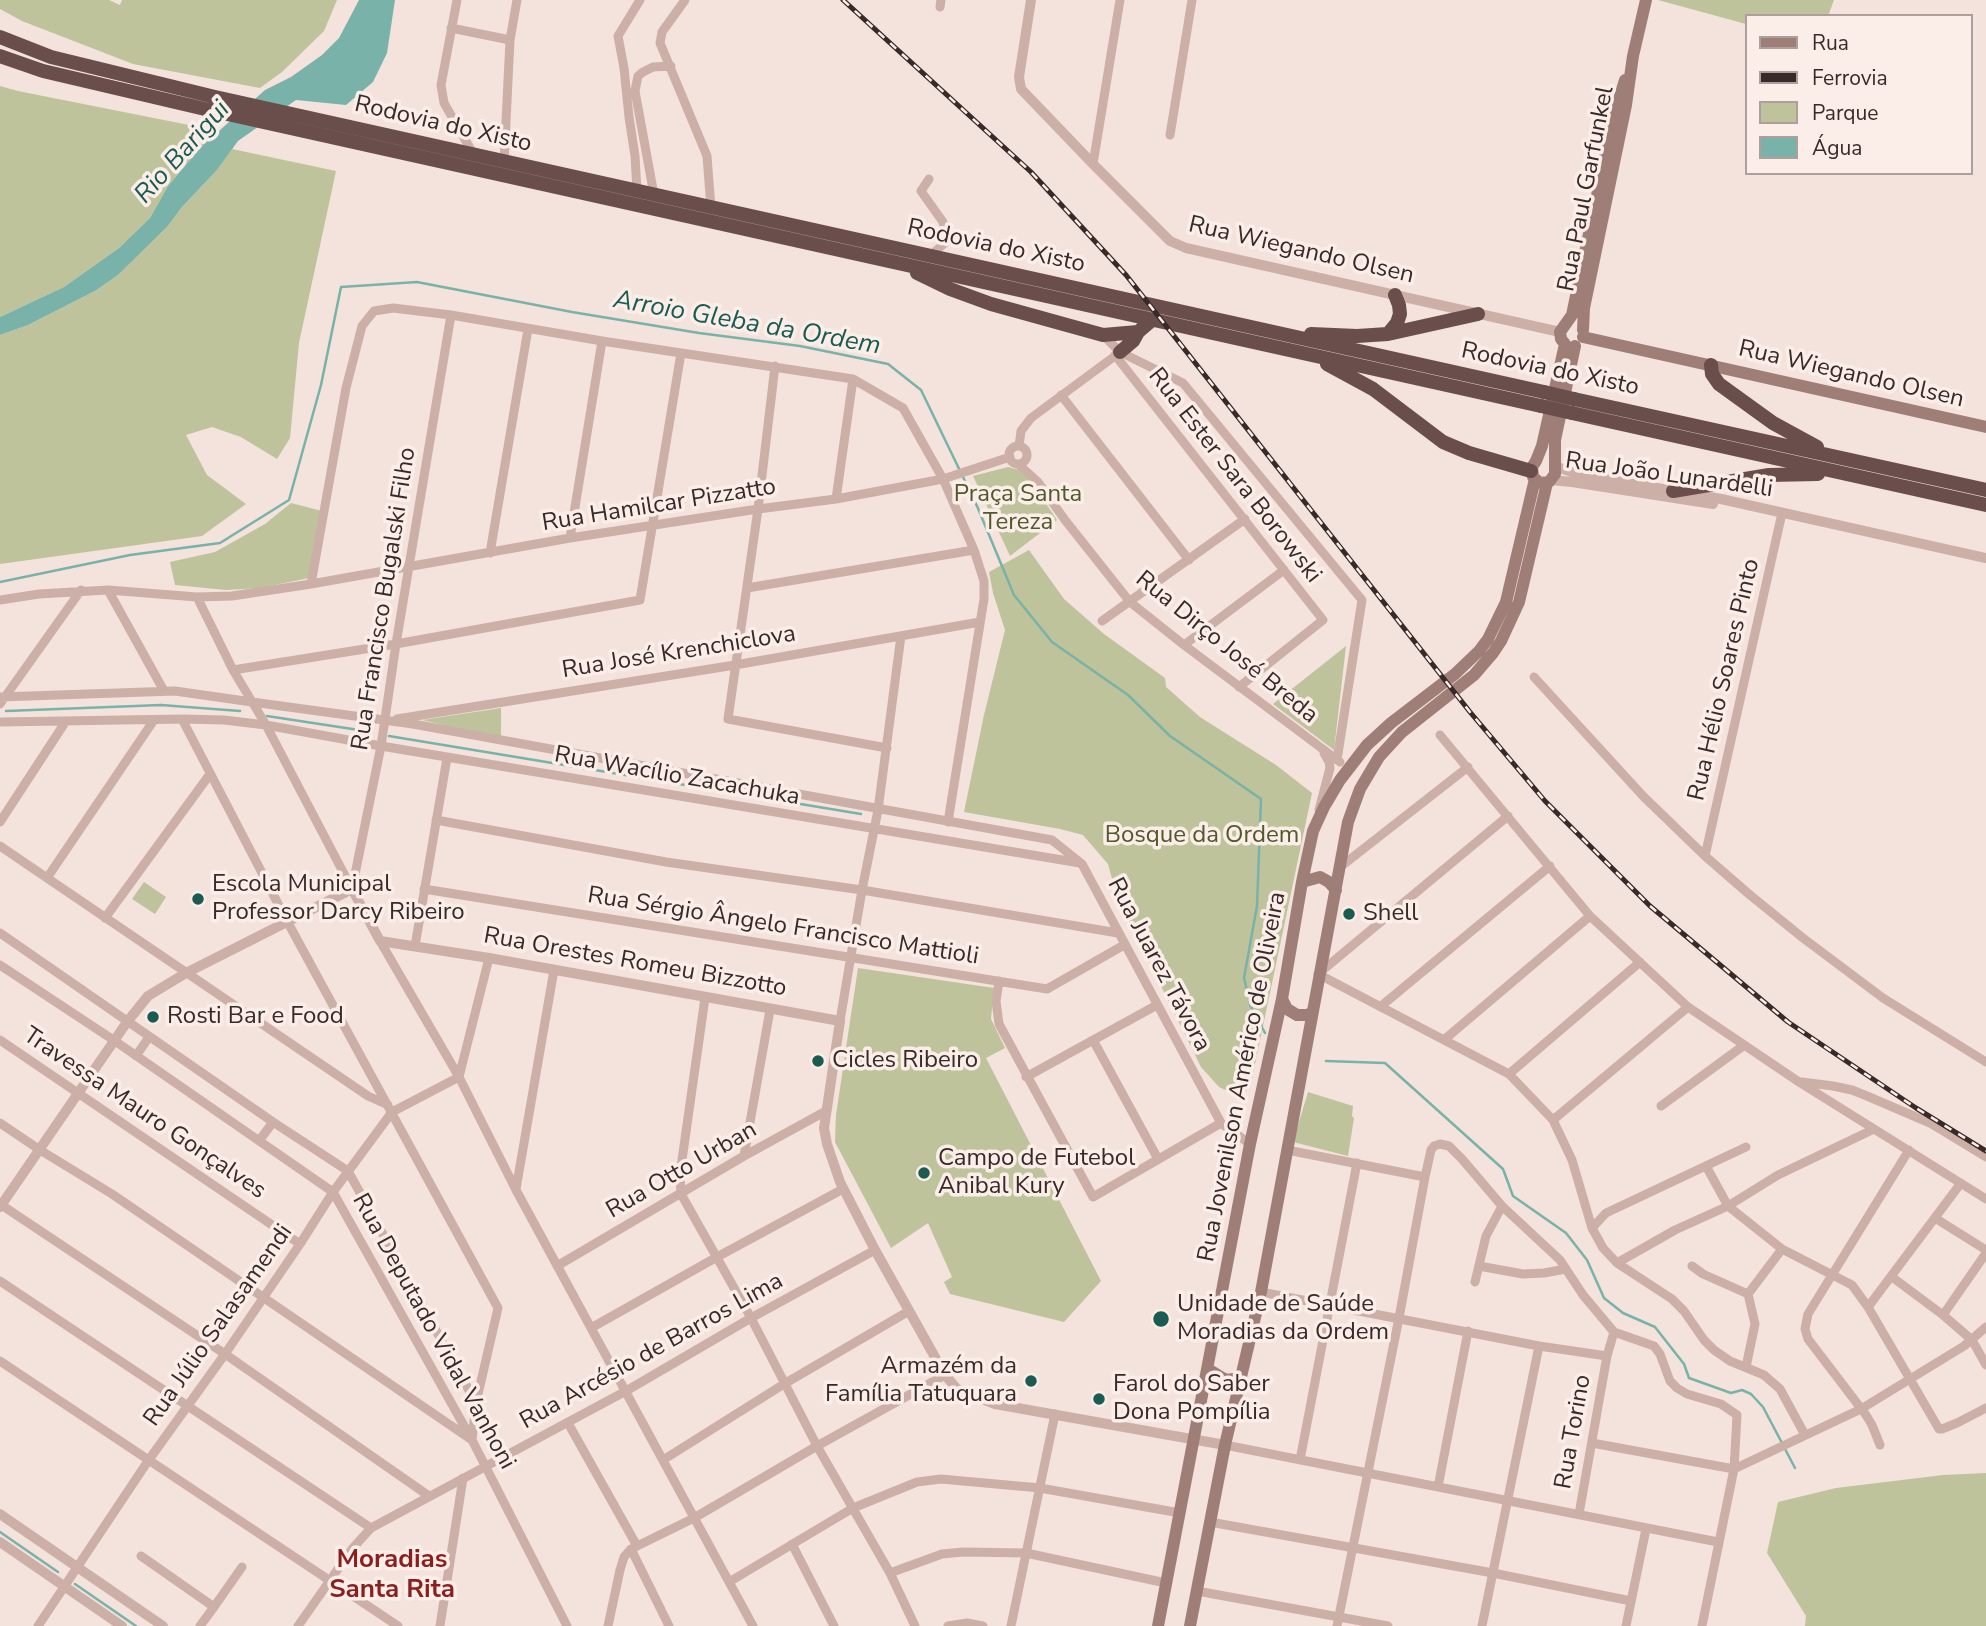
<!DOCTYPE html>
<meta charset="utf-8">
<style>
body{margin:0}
#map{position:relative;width:1986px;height:1626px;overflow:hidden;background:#f3e3dc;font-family:"Nunito Sans",sans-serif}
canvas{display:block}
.legend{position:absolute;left:1745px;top:14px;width:228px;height:161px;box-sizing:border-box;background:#fbeee9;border:2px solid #ada09c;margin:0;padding:9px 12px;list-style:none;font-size:21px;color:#382a28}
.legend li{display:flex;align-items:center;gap:14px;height:35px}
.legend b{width:35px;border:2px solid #ada09c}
</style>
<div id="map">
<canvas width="1986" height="1626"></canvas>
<ul class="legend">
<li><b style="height:9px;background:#a07e78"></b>Rua</li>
<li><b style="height:9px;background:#382a28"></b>Ferrovia</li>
<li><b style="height:19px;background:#bec39b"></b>Parque</li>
<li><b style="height:19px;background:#79b2a8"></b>Água</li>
</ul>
</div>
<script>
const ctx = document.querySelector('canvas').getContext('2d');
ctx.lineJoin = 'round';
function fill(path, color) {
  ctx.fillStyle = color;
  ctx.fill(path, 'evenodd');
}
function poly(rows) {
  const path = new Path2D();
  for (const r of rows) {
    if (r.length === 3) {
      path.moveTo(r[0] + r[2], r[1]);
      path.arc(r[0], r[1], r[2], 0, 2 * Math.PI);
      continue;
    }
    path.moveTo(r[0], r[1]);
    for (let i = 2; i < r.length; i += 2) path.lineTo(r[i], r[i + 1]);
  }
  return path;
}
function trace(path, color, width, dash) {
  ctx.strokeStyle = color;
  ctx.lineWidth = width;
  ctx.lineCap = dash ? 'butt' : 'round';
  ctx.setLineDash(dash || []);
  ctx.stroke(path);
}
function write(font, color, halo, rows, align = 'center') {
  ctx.font = font + ' "Nunito Sans",sans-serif';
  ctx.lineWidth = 7;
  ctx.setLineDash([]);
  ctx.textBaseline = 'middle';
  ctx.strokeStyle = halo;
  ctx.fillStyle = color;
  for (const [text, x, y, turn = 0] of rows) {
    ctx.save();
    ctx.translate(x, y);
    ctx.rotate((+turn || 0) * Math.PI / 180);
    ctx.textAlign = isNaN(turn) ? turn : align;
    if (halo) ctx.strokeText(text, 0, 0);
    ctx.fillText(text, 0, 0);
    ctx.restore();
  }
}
fill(poly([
 [0,0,109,0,120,5,122,0,337,0,324,31,282,72,260,88,133,64,22,21,0,9],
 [1658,0,1834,0,1828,16,1746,16,1746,24],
 [0,86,18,91,219,131,201,147,168,186,150,218,119,248,64,287,0,317],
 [232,149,336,171,299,343,290,438,277,459,241,437,212,427,186,435,207,475,246,504,202,536,0,564,0,335,28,325,95,291,118,275,167,227,182,207,217,170],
 [1008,467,1019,470,1029,478,1057,520,1010,556,973,476],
 [291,503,322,511,309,578,260,588,226,590,175,585,170,562,215,552,265,524],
 [1029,550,1064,599,1104,634,1165,678,1166,687,1200,717,1276,765,1312,793,1250,1088,1238,1096,1219,1087,1201,1067,1117,897,1108,864,1083,835,1060,829,964,812,984,715,1005,630,993,593,989,572],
 [1346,646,1334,750,1273,704],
 [501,708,501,739,422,720],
 [144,882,166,897,155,914,132,899],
 [858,968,994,988,991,1019,1005,1048,986,1058,1101,1281,1064,1322,950,1294,944,1282,952,1277,928,1223,891,1248,835,1142,836,1115],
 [1308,1092,1353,1106,1352,1116,1354,1118,1348,1156,1293,1142],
 [1986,1473,1986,1626,1805,1626,1806,1616,1767,1553,1778,1502,1836,1488,1943,1475]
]), '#bec39b');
fill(poly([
 [359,0,395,0,387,53,373,82,346,105,296,100,238,141,217,170,182,207,167,227,118,275,95,291,28,325,0,335,0,317,64,287,119,248,150,218,168,186,201,147,265,90,291,77,322,55,339,38]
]), '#79b2a8');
trace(poly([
 [0,582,130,555,220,543,289,500,321,385,341,287,417,282,572,312,699,333,800,346,888,364,921,390,977,506,1014,595,1052,642,1128,695,1170,736,1261,799,1257,906,1244,978,1251,1007,1265,1033],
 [6,711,161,705,240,711],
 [267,716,372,732],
 [389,736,861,814],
 [1326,1061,1385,1063,1503,1169,1513,1196,1566,1233,1587,1260,1604,1298,1623,1313,1655,1327,1684,1364,1689,1378,1731,1393,1742,1390,1751,1394,1763,1407,1782,1443],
 [1785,1449,1795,1468],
 [0,1532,58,1572],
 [75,1584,136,1626]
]), '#79b2a8', 2.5);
trace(poly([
 [457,0,441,85,444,103,474,155],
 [685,0,662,32,660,43,707,156,711,208],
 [940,7,941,0],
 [451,28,510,40],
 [1170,135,1192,0],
 [504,162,510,40,517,0],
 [1093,164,1120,0],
 [929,179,921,191,943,222,947,241,930,256],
 [637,191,635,156,629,117,624,68,618,36,640,0],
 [654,195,635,91,638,76,643,72,653,67,671,66],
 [1103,335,1120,352,1183,383,1362,600,1337,760],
 [1115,355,1323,620,1239,687],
 [775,366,758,509,728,719,887,748],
 [1061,395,1189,560],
 [1019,446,1021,431,1031,418,1119,353],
 [1018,455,9],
 [1018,464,1038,482,1065,520,1130,602,1184,645,1340,762],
 [836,499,853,379],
 [570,538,602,341],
 [490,553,528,329],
 [311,584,346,388,362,326,374,311,393,308,451,315,602,341,853,379,903,408,943,479,974,550,984,581,984,599,948,822],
 [747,588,974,550],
 [108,590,164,691],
 [197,597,233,670,266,725,352,889],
 [0,600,39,594,108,590,197,597,232,596,311,584,570,538,758,509,836,499,943,479,1010,457],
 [1102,621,1245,519],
 [1184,645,1284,570],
 [233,670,396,644,640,600,681,353],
 [1534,677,1643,796,1705,856,1750,895,1803,938,1883,998,1986,1062],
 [0,697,175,691,252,702,413,724,1052,840,1082,864,1221,1123,1250,1144],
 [0,704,81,590],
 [397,719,735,665,980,622],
 [0,722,182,719,224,720,266,725,381,746,1080,863],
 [1440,735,1590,916,1688,1007,1799,1082,1986,1199],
 [1319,810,1330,768,1329,762,1324,753],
 [1508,816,1318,974,1509,1074,1553,1120,1572,1160,1592,1228,1603,1248,1617,1263,1672,1299,1684,1311,1704,1340,1714,1350,1730,1361,1764,1375,1780,1389,1805,1435],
 [436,820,666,862,862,890,1118,933],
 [0,822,66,721],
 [0,846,368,1096,388,1105],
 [1705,856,1782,513],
 [1339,868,1468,767],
 [47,878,154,720],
 [352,889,381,746,396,644,451,315],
 [424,889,1047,989,1124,945],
 [105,918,210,774],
 [0,933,273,1122,348,1171,476,1403],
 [380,941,459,1077,516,1190,753,1626],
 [415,946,447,758],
 [0,965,115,1041,333,1192,472,1440,567,1626],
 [999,981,996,1001,999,1024,1093,1197,1221,1123],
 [705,998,680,1174,681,1194,751,1318,817,1446,890,1573,915,1626],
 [1380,1007,1550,866],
 [840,1021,862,890,878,810,901,636],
 [1445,1039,1590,916],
 [0,1040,300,1244],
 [1093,1040,1158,1159],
 [136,1056,149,1037],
 [1509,1074,1640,962],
 [1026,1077,1157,1005],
 [1802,1082,1833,1086,1852,1090,1867,1096,1930,1123,1986,1157],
 [1661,1106,1743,1046],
 [1553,1120,1688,1007],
 [0,1123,40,1150,112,1194,472,1440,476,1403,498,1308,287,921,182,719],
 [259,1141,273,1122],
 [1287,1150,1425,1177],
 [744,1156,770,1010],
 [1706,1166,1728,1206,1782,1249,1852,1285,1868,1307,1939,1429,1942,1429,1957,1423,1986,1408],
 [516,1189,554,970],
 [0,1204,225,1354,429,1496],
 [1935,1218,1986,1250],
 [1592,1228,1606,1213,1746,1147],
 [1617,1263,1675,1230,1728,1206,1778,1175,1874,1129],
 [557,1266,744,1156,826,1111],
 [1479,1266,1523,1274,1544,1273,1566,1269],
 [1692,1266,1703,1274,1748,1294,1755,1324,1746,1367],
 [1892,1277,1943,1315,1972,1340,1986,1365],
 [0,1281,371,1528],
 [1475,1282,1486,1236,1502,1206],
 [1261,1292,1539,1346,1607,1356],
 [1748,1294,1782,1249],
 [1868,1307,1961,1183],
 [1943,1315,1986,1253],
 [591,1328,717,1257,843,1189],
 [0,1361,398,1626],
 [568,1423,637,1546],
 [1592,1443,1734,1469,1861,1409,1964,1346,1986,1327],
 [1225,1445,1718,1542],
 [1880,1445,1872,1425,1866,1415,1808,1339,1805,1329,1808,1314,1909,1150],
 [663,1460,784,1384,909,1311],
 [1300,1460,1357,1163],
 [1438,1487,1468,1331],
 [1579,1514,1607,1356,1614,1332,1654,1346,1660,1354,1670,1381,1677,1388,1687,1394,1721,1404,1737,1415,1734,1469,1702,1626],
 [1210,1522,1493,1573,1631,1601],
 [792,1544,834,1626],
 [631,1549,669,1626],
 [141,1556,214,1607,200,1626],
 [890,1573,942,1554,963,1552,1026,1553,1166,1583],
 [729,1582,853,1508,917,1482,941,1479,1040,1488,1180,1513],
 [1197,1591,1388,1626],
 [214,1607,242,1567],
 [38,1626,148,1461,225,1354,300,1244,333,1192,392,1112,459,1077,489,958],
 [298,1626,352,1549,371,1528,626,1391,751,1318,875,1250],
 [440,1626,463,1478],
 [608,1626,620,1570,624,1557,631,1549,694,1518,817,1446,945,1375],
 [948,1626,967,1623,983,1626],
 [1011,1626,1055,1414],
 [1337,1626,1399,1318,1425,1177,1431,1150,1434,1146,1440,1144,1449,1146,1462,1159,1502,1206,1560,1260,1583,1295,1614,1332],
 [1482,1626,1539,1346],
 [1626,1626,1646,1529]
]), '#ccb0a7', 9);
trace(poly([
 [1031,0,1019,77,1021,89,1093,164,1170,241,1186,248,1560,332],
 [1554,466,1581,475,1721,499,1986,558],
 [1551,480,1572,482,1713,504],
 [0,1207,127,1022,148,996,186,973,352,889,380,941,489,958,840,1021,824,1128,827,1144,840,1182,875,1250,945,1375,957,1389,995,1404,1225,1445],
 [0,1514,163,1626],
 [0,1542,122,1626]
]), '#ccb0a7', 10);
trace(poly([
 [1583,330,1584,308,1626,105,1633,56,1646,0],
 [1583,337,1986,427],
 [1565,344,1561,339,1560,332,1572,315,1613,119,1625,80],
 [1565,344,1542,446,1536,461,1532,467,1533,477,1540,483,1549,482,1555,474,1555,440,1575,346],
 [1302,882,1320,877,1329,882,1336,890],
 [1282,999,1287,1009,1297,1015,1308,1015,1312,1012],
 [1208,1369,1226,1380,1241,1378],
 [1158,1626,1250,1144,1282,999,1302,882,1313,831,1324,807,1340,780,1367,745,1391,723,1455,674,1479,651,1488,639,1506,602,1535,479],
 [1190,1626,1225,1445,1261,1292,1348,822,1360,789,1379,757,1402,732,1474,675,1493,653,1501,641,1519,602,1547,483]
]), '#a07e78', 12);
trace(poly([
 [0,37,51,57,215,97,1544,392],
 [0,56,43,71,205,109,1541,406],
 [917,273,950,289,991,304,1103,335,1138,332,1152,320],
 [1311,334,1357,336,1388,334,1478,314],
 [1388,334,1397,323,1400,314,1399,305,1395,295],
 [1120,352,1133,341,1138,332],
 [1327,364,1373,389,1443,442,1469,453,1531,471],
 [1711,365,1712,374,1719,384,1773,423,1817,447],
 [1574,399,1986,490],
 [1572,413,1986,505],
 [1673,491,1769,475,1818,474]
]), '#6a4e4c', 14);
const rail = poly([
 [843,0,1031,172,1126,275,1470,712,1545,801,1650,906,1788,1022,1916,1108,1986,1151]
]);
trace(rail, '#382a28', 5);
trace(rail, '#fbeee9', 2.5, [8]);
trace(poly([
 [1544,392,1574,399],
 [1541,406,1572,413]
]), '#6a4e4c', 14);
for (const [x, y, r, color] of [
 [198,899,7,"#1b5c52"],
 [1349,914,7,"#1b5c52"],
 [153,1017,7,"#1b5c52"],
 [818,1061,7,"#1b5c52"],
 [924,1173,7,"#1b5c52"],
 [1161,1319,9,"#1b5c52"],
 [1031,1381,7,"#1b5c52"],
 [1099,1399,7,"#1b5c52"]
]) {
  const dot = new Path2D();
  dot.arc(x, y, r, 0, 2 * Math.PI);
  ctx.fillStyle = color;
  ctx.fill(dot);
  trace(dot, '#fbeee9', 2.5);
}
write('24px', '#382a28', '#fbeee9', [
 ["Rodovia do Xisto",443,125,13],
 ["Rua Paul Garfunkel",1587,189,-79],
 ["Rodovia do Xisto",996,247,12],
 ["Rua Wiegando Olsen",1301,251,13],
 ["Rodovia do Xisto",1550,370,12],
 ["Rua Wiegando Olsen",1851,375,13],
 ["Rua Ester Sara Borowski",1234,476,52],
 ["Rua João Lunardelli",1669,476,8],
 ["Rua Hamilcar Pizzatto",659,506,-9],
 ["Rua Francisco Bugalski Filho",385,599,-81],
 ["Rua Dirço José Breda",1226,648,39],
 ["Rua José Krenchiclova",679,653,-9],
 ["Rua Hélio Soares Pinto",1725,680,-77],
 ["Rua Wacílio Zacachuka",677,777,10],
 ["Rua Sérgio Ângelo Francisco Mattioli",783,927,9],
 ["Rua Orestes Romeu Bizzotto",635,963,10],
 ["Rua Juarez Távora",1158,965,62],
 ["Rua Jovenilson Américo de Oliveira",1243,1077,-79],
 ["Travessa Mauro Gonçalves",144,1114,34],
 ["Rua Otto Urban",682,1171,-30],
 ["Rua Júlio Salasamendi",219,1326,-55],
 ["Rua Deputado Vidal Vanhoni",433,1332,61],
 ["Rua Arcésio de Barros Lima",652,1352,-29],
 ["Rua Torino",1574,1432,-80]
]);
write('24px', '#51582a', '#fbeee9', [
 ["Praça Santa",1018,495],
 ["Tereza",1018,523],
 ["Bosque da Ordem",1202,836]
]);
write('24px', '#382a28', '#fbeee9', [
 ["Escola Municipal",212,885],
 ["Professor Darcy Ribeiro",212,913],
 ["Shell",1363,914],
 ["Rosti Bar e Food",167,1017],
 ["Cicles Ribeiro",832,1061],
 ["Campo de Futebol",938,1159],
 ["Anibal Kury",938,1187],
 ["Unidade de Saúde",1177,1305],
 ["Moradias da Ordem",1177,1333],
 ["Armazém da",1017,1367,"right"],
 ["Família Tatuquara",1017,1395,"right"],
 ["Farol do Saber",1113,1385],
 ["Dona Pompília",1113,1413]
], 'left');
write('italic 26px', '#1b5c52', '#fbeee9', [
 ["Rio Barigui",183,153,-48],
 ["Arroio Gleba da Ordem",747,324,10]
]);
write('bold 26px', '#8c1f1d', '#fbeee9', [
 ["Moradias",392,1561],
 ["Santa Rita",392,1591]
]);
</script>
